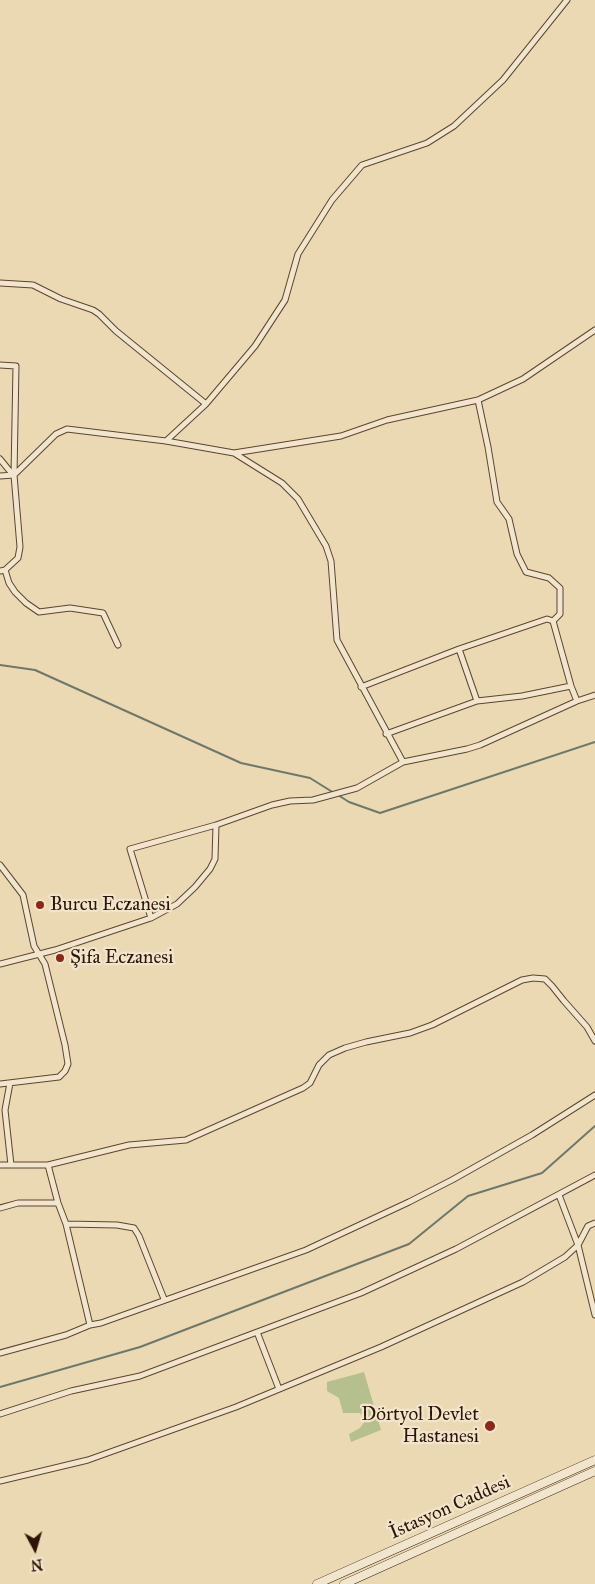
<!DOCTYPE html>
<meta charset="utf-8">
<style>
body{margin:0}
#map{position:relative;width:595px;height:1584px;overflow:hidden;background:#ead9b2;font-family:"IM FELL Great Primer",serif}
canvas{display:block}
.north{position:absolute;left:10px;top:1524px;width:50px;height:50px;-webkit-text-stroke:4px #f1e6cd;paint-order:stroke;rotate:174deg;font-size:14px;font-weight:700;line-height:20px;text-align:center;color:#2d1404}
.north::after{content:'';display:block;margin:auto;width:18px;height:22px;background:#2d1404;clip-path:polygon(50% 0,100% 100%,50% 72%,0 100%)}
</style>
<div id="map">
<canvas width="595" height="1584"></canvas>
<div class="north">N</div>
</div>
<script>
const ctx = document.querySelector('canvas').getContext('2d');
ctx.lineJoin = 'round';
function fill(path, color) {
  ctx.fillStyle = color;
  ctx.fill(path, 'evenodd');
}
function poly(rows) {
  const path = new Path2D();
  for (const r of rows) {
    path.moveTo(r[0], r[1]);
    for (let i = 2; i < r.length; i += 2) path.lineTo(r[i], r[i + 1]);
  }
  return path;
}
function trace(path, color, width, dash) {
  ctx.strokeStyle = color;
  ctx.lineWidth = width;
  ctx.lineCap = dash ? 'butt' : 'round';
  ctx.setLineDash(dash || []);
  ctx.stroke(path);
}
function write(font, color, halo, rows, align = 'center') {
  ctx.font = font + ' "IM FELL Great Primer",serif';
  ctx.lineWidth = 4.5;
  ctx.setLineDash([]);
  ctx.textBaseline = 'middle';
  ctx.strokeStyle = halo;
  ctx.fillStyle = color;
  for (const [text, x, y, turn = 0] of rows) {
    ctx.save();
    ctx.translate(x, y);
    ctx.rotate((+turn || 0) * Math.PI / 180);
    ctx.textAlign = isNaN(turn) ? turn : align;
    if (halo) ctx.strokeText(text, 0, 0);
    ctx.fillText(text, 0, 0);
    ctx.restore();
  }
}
fill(poly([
 [364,1372,381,1430,351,1442,349,1434,360,1428,366,1420,360,1413,343,1413,339,1398,327,1391,327,1382]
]), '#b5c08e');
trace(poly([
 [0,665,35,670,241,763,310,778,334,793],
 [338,795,349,802,380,813,595,742],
 [0,1387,140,1347,409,1244,468,1196,542,1173,595,1126]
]), '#6d786b', 2);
const minor = poly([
 [0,283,33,285,61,299,93,310,99,314,116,331,206,404],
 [0,365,16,366,14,475,20,547,18,558,5,570,0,571],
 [478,400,488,447,497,502,509,519,517,554,526,572,549,578,560,588,560,614,553,621],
 [166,441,206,404,255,346,285,300,298,254,332,200,362,165,427,143,454,126,503,80,567,0],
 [234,453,341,436,387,420,478,400,523,379,595,330],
 [0,459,13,475],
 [0,476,14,475,56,434,67,429,166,441,234,453,282,483,298,499,326,546,331,561,337,640,403,762],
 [5,570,9,583,15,592,26,603,39,612,70,608,103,613,118,645],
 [459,649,477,701],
 [361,687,459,649,547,619,553,621,571,686,577,701],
 [386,734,477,701,522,696,571,686],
 [0,865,23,895,34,946,45,964,65,1045,68,1064,65,1071,59,1077,0,1084],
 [151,918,130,849,216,825,272,805,290,801,313,800,357,788,403,762,467,749,480,745,577,701,595,695],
 [0,964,55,950,151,918,177,904,195,887,210,869,215,859,216,825],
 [10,1083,5,1110,11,1165],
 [0,1165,48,1165,129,1145,186,1140,303,1088,310,1083,319,1065,329,1055,345,1048,366,1042,410,1033,432,1025,522,980,533,978,545,979,552,986,564,1001,587,1027,595,1041],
 [48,1165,58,1203,66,1224,90,1325],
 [559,1195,578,1245,595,1315],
 [0,1208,18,1203,58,1203],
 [66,1224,117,1225,134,1228,139,1236,164,1299],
 [257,1332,279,1389],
 [0,1353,66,1335,90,1325,101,1323,306,1250,409,1202,452,1180,532,1135,595,1095],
 [0,1414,71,1391,140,1376,361,1293,456,1249,595,1175],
 [0,1481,88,1460,236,1407,381,1347,523,1282,565,1257,578,1245,588,1226,595,1223]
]);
const secondary = poly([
 [317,1584,595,1460],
 [344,1584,595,1471]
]);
trace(minor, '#5c4530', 7);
trace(secondary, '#2d1404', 9);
trace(minor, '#f1e6cd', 5);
trace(secondary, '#f1e6cd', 8);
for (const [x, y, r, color] of [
 [40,905,5,"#8f2418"],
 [60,958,5,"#8f2418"],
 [490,1426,6,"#8f2418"]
]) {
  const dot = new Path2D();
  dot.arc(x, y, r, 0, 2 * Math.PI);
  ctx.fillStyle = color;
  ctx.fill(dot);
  trace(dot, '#f1e6cd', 2);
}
write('19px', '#2d1404', '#f1e6cd', [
 ["Burcu Eczanesi",50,905],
 ["Şifa Eczanesi",70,958],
 ["Dörtyol Devlet",479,1415,"right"],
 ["Hastanesi",479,1437,"right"]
], 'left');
write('19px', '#2d1404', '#f1e6cd', [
 ["İstasyon Caddesi",450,1508,-24]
]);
</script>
